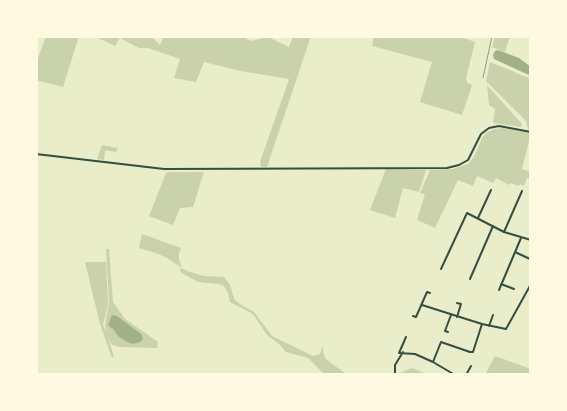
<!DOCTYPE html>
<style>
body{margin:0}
#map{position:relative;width:567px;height:411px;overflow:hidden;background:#e9edc9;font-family:"Golos Text",sans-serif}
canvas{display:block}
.frame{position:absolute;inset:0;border:38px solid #fefae0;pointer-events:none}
</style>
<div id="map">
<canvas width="567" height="411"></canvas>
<div class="frame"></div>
</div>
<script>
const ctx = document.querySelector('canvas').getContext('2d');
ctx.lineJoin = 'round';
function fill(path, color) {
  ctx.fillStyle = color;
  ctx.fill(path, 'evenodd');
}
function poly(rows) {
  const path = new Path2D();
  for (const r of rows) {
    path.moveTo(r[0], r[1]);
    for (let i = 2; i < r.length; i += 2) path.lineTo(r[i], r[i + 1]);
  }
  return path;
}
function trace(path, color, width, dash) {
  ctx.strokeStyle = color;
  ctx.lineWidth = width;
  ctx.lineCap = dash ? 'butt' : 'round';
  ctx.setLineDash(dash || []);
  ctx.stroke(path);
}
fill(poly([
 [46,36,79,36,63,87,36,80,36,64],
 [94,36,151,36,160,45,164,36,241,36,251,41,268,37,289,47,293,36,311,36,267,167,261,167,260,162,289,79,241,71,204,62,196,82,174,78,180,59,148,48,139,48,120,38,115,46],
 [374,36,449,36,457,38,458,36,475,42,466,78,467,83,472,85,462,115,420,102,432,62,372,46],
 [495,36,510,36,505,52,492,47],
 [490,62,531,79,531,129,528,129,526,121,486,81],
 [487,85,522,124,521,127,493,123,495,109,489,105],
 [502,128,531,133,522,169,531,172,531,179,527,178,524,186,520,184,519,186,510,183,509,185,496,178,493,183,477,176,473,186,458,180,435,228,417,220,425,194,420,193,430,170,453,169,468,164,474,157,482,138,486,133,494,129],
 [102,145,118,148,116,152,105,150,104,160,97,159],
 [386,169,426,170,419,192,403,188,395,218,370,210],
 [168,172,204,172,193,207,180,208,173,225,149,216,166,173],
 [142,234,181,248,179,253,179,259,182,268,187,271,204,276,224,277,230,285,234,299,240,304,254,312,272,336,313,356,320,354,323,345,323,352,325,358,332,364,348,375,325,375,308,358,286,352,280,345,267,335,253,314,230,302,228,293,224,286,219,284,198,282,182,273,176,266,180,270,182,268,167,258,156,253,139,248],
 [106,249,109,249,113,302,125,319,158,342,157,348,120,347,112,345,108,338,114,357,112,358,100,324,85,262,106,262,108,304,103,325,107,333,105,325,109,302],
 [495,356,531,369,531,375,485,375],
 [412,368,415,369,429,375,395,375]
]), '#cad2ad');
fill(poly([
 [498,50,519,58,531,67,531,76,494,59,493,55,495,51],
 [112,315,117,316,141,334,143,339,140,342,133,344,129,343,118,336,114,330,108,325]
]), '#a3b18a');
trace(poly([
 [483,78,492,36]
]), '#344e41', 0.5);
trace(poly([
 [478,218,491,190],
 [504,232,522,191],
 [515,252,530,259],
 [441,269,467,213,504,232,531,240],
 [470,279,493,226],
 [501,284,514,289],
 [499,290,521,238],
 [422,305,482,324,506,329,531,284],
 [413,316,416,317,427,292,430,293],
 [457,317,461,304,457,303],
 [489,326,493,315],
 [448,332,445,331,451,315],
 [406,337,399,353,415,354,433,362,441,342,470,352,473,352,482,324],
 [433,362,455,375],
 [395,374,395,365,403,352],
 [466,375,471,366]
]), '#344e41', 2);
trace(poly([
 [36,154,164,169,447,168,459,165,468,160,481,134,489,128,499,126,531,132]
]), '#344e41', 2);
</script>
